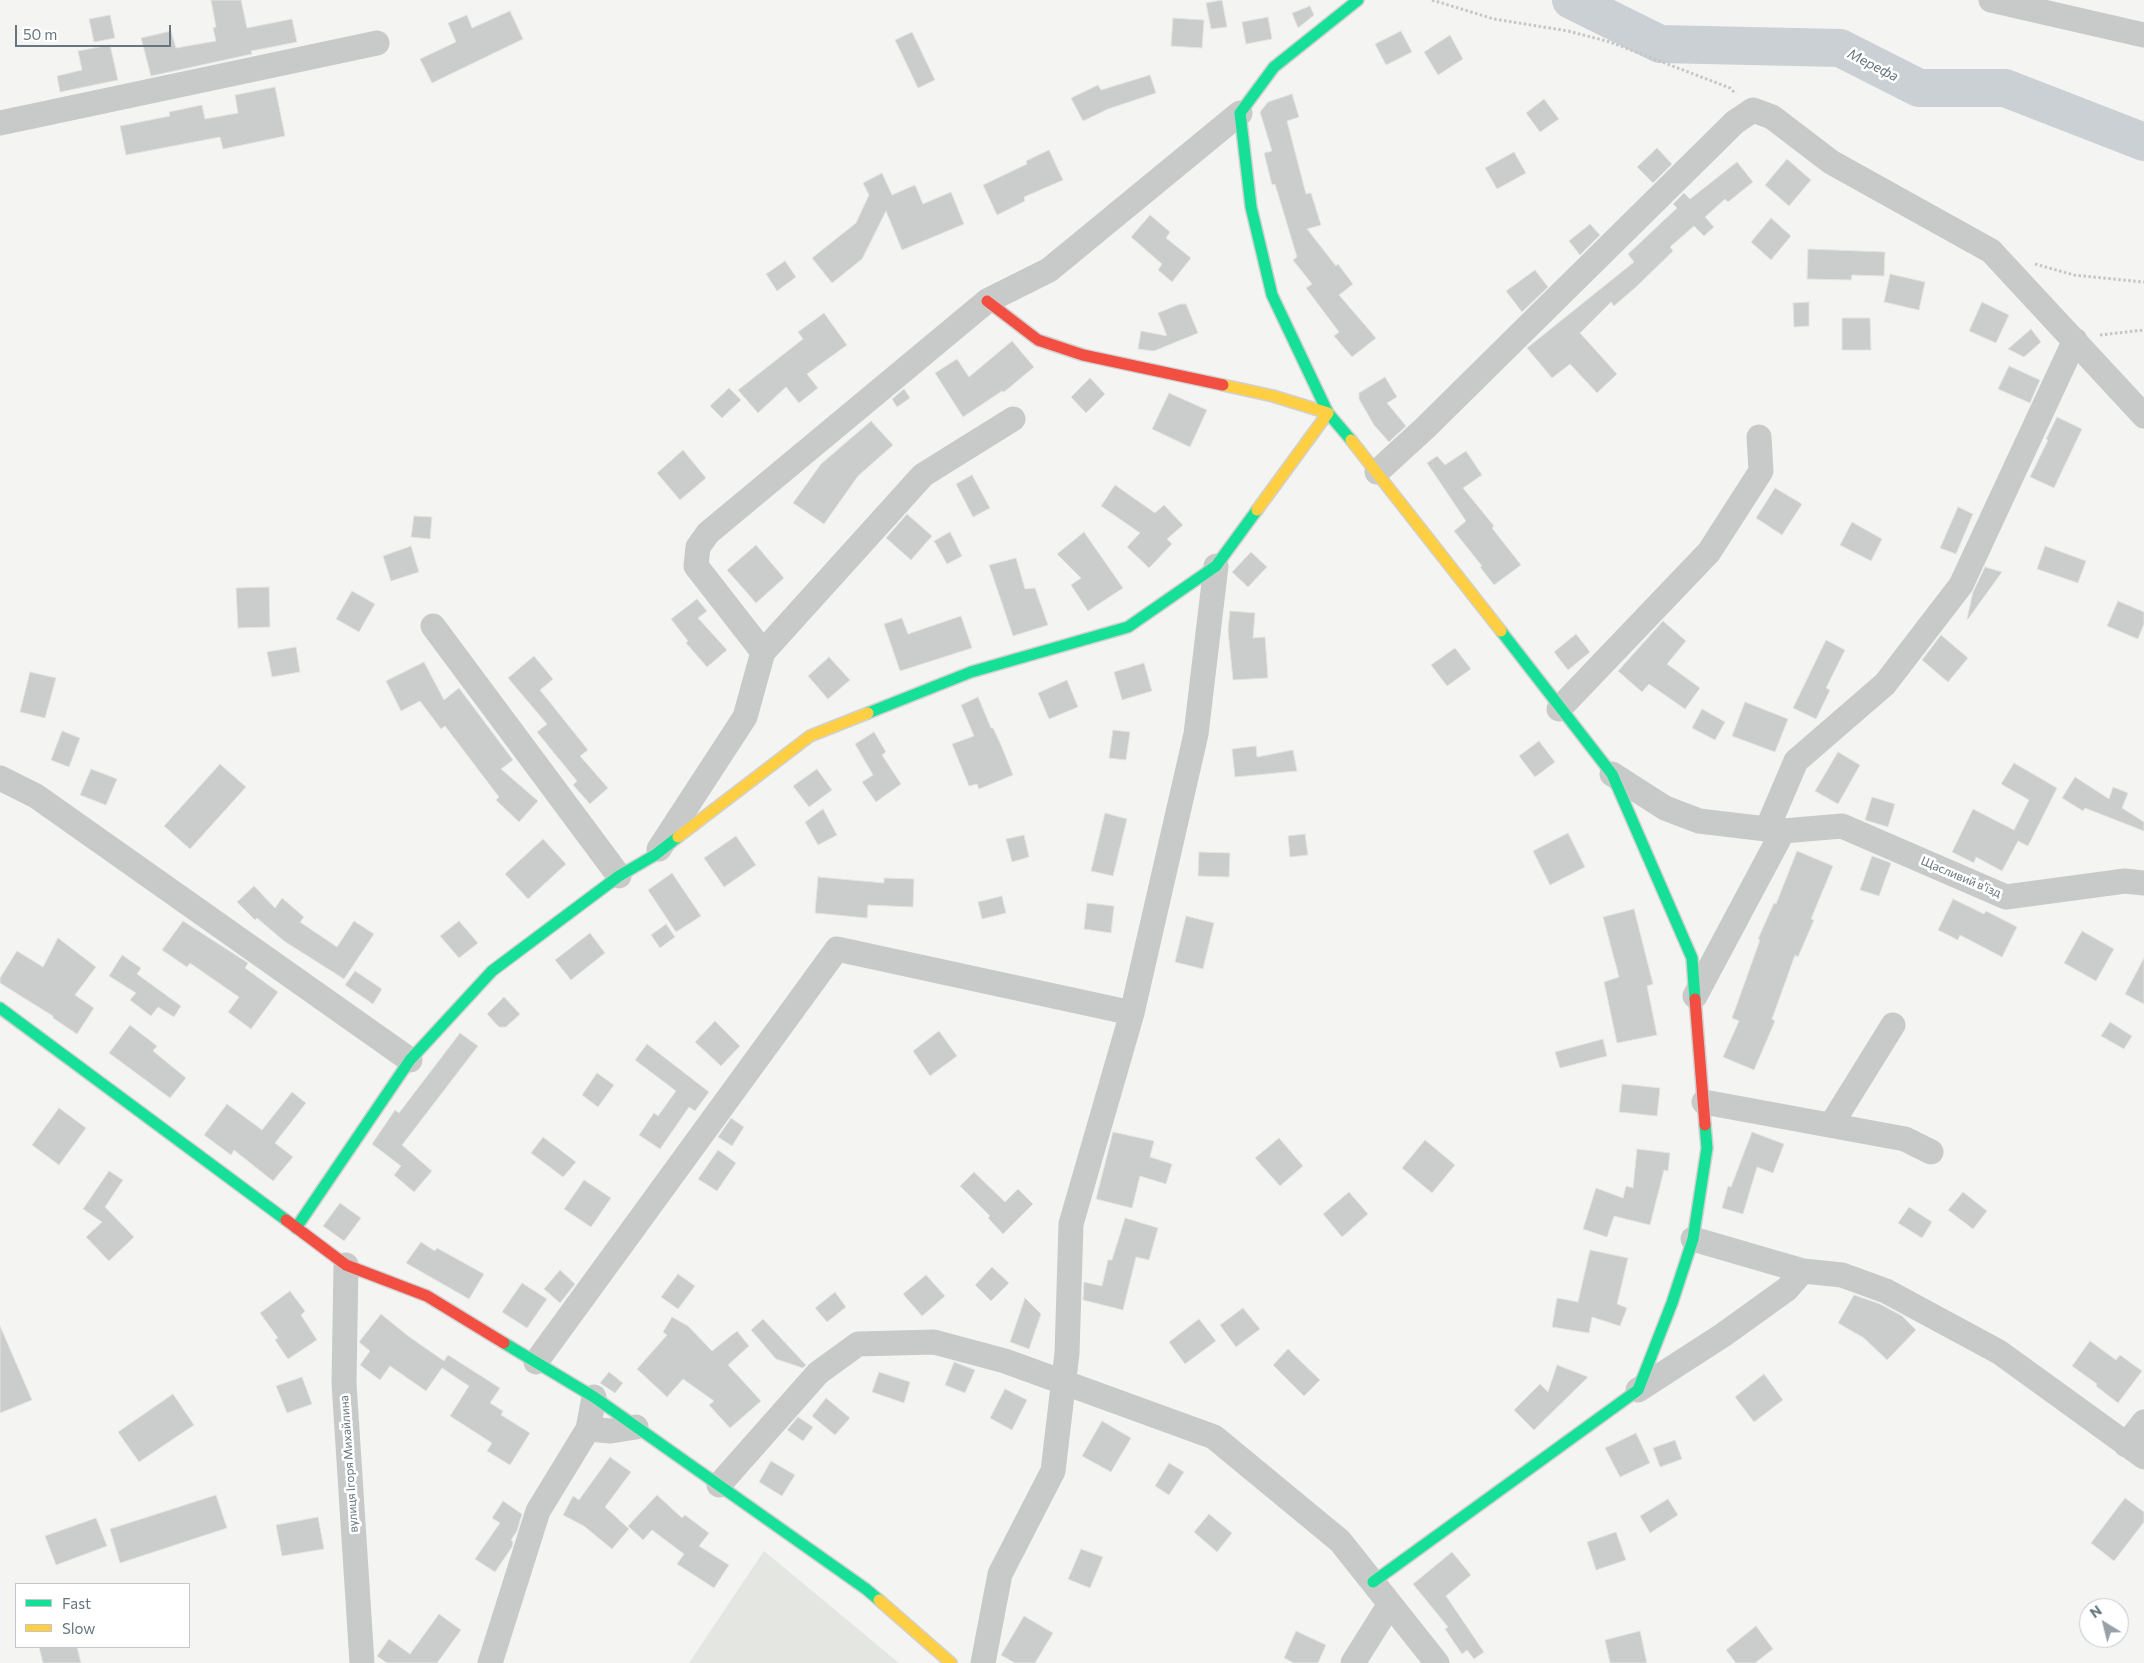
<!DOCTYPE html>
<meta charset="utf-8">
<style>
body{margin:0}
#map{position:relative;width:2144px;height:1663px;overflow:hidden;background:#f4f4f3;font-family:Commissioner,sans-serif}
canvas{display:block}
.legend{position:absolute;left:15px;top:1583px;width:175px;height:65px;box-sizing:border-box;background:#fff;border:1px solid #c2c8cc;margin:0;padding:6px 9px;list-style:none;font-size:15px;color:#67757f}
.legend li{display:flex;align-items:center;gap:10px;height:25px}
.legend b{width:25px;border:1px solid #c2c8cc}
.north{position:absolute;left:2079px;top:1598px;width:50px;height:50px;box-sizing:border-box;background:#fff;border:1px solid #c2c8cc;border-radius:50%;rotate:324deg;font-size:14px;font-weight:700;line-height:20px;text-align:center;color:#67757f}
.north::after{content:'';display:block;margin:auto;width:18px;height:22px;background:#98a1a8;clip-path:polygon(50% 0,100% 100%,50% 72%,0 100%)}
.scale{position:absolute;left:15px;top:25px;width:156px;height:22px;box-sizing:border-box;border:2px solid #67757f;border-top:0;padding-left:6px;font-size:15px;line-height:18px;white-space:nowrap;color:#67757f;-webkit-text-stroke:4px #fff;paint-order:stroke}
</style>
<div id="map">
<canvas width="2144" height="1663"></canvas>
<ul class="legend">
<li><b style="height:6px;background:#16e098"></b>Fast</li>
<li><b style="height:6px;background:#ffcf43"></b>Slow</li>
</ul>
<div class="north">N</div>
<div class="scale">50 m</div>
</div>
<script>
const ctx = document.querySelector('canvas').getContext('2d');
ctx.lineJoin = 'round';
function fill(path, color) {
  ctx.fillStyle = color;
  ctx.fill(path, 'evenodd');
}
function poly(rows) {
  const path = new Path2D();
  for (const r of rows) {
    path.moveTo(r[0], r[1]);
    for (let i = 2; i < r.length; i += 2) path.lineTo(r[i], r[i + 1]);
  }
  return path;
}
function trace(path, color, width, dash) {
  ctx.strokeStyle = color;
  ctx.lineWidth = width;
  ctx.lineCap = dash ? 'butt' : 'round';
  ctx.setLineDash(dash || []);
  ctx.stroke(path);
}
function write(font, color, halo, rows, align = 'center') {
  ctx.font = font + ' Commissioner,sans-serif';
  ctx.lineWidth = 5;
  ctx.setLineDash([]);
  ctx.textBaseline = 'middle';
  ctx.strokeStyle = halo;
  ctx.fillStyle = color;
  for (const [text, x, y, turn = 0] of rows) {
    ctx.save();
    ctx.translate(x, y);
    ctx.rotate((+turn || 0) * Math.PI / 180);
    ctx.textAlign = isNaN(turn) ? turn : align;
    if (halo) ctx.strokeText(text, 0, 0);
    ctx.fillText(text, 0, 0);
    ctx.restore();
  }
}
fill(poly([
 [764,1551,899,1663,689,1663]
]), '#e4e6e2');
trace(poly([
 [1571,0,1660,44,1840,48,1919,88,2005,88,2144,142]
]), '#cad0d3', 38);
const building = poly([
 [211,0,241,0,247,28,292,19,297,42,251,51,252,54,151,76,141,38,171,31,176,48,216,41,213,28,216,27,211,0],
 [1222,0,1227,27,1211,29,1206,3,1222,0],
 [1310,6,1314,15,1298,28,1292,13,1310,6],
 [510,11,523,39,432,83,420,59,456,42,448,23,467,15,472,28,510,11],
 [110,15,115,38,94,42,89,19,110,15],
 [1268,17,1272,39,1246,44,1242,22,1268,17],
 [1173,18,1204,20,1202,48,1171,46,1173,18],
 [1401,31,1412,52,1386,65,1375,44,1401,31],
 [912,32,935,80,918,88,895,40,912,32],
 [1450,35,1463,59,1438,75,1424,52,1450,35],
 [110,45,118,80,60,92,57,76,82,70,78,51,110,45],
 [1150,75,1156,93,1108,109,1083,121,1071,98,1098,85,1101,90,1150,75],
 [275,87,285,136,223,149,220,137,126,155,120,126,170,116,169,112,202,105,205,119,238,113,235,95,275,87],
 [1292,94,1299,117,1287,121,1306,194,1311,193,1321,225,1307,229,1336,266,1338,264,1353,284,1339,295,1376,338,1352,357,1334,336,1339,332,1306,288,1312,284,1293,260,1297,257,1275,184,1272,185,1264,153,1272,151,1260,112,1268,102,1292,94],
 [1544,99,1559,119,1540,132,1526,113,1544,99],
 [1657,148,1672,164,1653,183,1637,167,1657,148],
 [1049,150,1063,180,1024,197,1025,201,997,215,983,185,1027,164,1026,161,1049,150],
 [1514,152,1526,173,1497,189,1485,168,1514,152],
 [1787,159,1811,180,1789,206,1765,185,1787,159],
 [1737,162,1753,182,1728,202,1725,199,1705,217,1714,227,1704,236,1694,226,1670,247,1673,251,1636,287,1614,306,1611,302,1580,333,1617,374,1597,393,1570,364,1552,378,1527,348,1634,262,1628,254,1677,208,1673,204,1684,193,1690,199,1737,162],
 [882,173,892,195,915,185,923,204,951,192,964,224,902,250,886,211,862,259,832,283,812,258,856,223,869,195,863,183,882,173],
 [1150,215,1170,232,1166,238,1191,258,1172,282,1158,270,1162,264,1131,237,1150,215],
 [1771,218,1791,236,1771,260,1751,242,1771,218],
 [1590,224,1600,235,1580,255,1569,241,1590,224],
 [1808,249,1885,252,1884,276,1852,275,1851,280,1807,279,1808,249],
 [785,261,796,277,777,291,766,274,785,261],
 [1535,270,1548,287,1522,312,1506,291,1535,270],
 [1890,274,1925,282,1919,310,1884,302,1890,274],
 [1809,302,1809,326,1794,327,1793,303,1809,302],
 [1982,302,2009,315,1996,343,1969,331,1982,302],
 [1180,304,1186,304,1198,333,1154,351,1138,349,1141,331,1167,336,1158,313,1180,304],
 [824,313,847,345,807,374,818,388,799,403,786,387,758,413,738,390,803,339,798,332,824,313],
 [1842,318,1870,318,1871,350,1842,350,1842,318],
 [2031,329,2041,342,2024,357,2008,349,2031,329],
 [1012,341,1034,367,1004,392,1002,391,963,417,935,373,957,359,969,377,1012,341],
 [2009,366,2040,380,2030,403,1998,389,2009,366],
 [1385,377,1397,397,1387,403,1406,426,1389,442,1374,425,1359,399,1359,393,1385,377],
 [1090,378,1105,394,1086,413,1071,397,1090,378],
 [729,388,741,400,722,418,710,406,729,388],
 [904,389,910,398,897,407,892,399,904,389],
 [1169,393,1207,410,1190,447,1152,429,1169,393],
 [2057,417,2082,429,2054,488,2030,477,2048,440,2046,439,2057,417],
 [871,421,893,445,858,476,824,524,793,503,821,464,871,421],
 [683,450,706,478,680,500,657,473,683,450],
 [1466,451,1482,475,1463,488,1494,526,1492,528,1521,565,1494,585,1480,567,1482,566,1454,531,1466,521,1427,463,1437,456,1445,465,1466,451],
 [972,475,990,508,973,517,956,484,972,475],
 [1115,485,1155,513,1164,505,1183,525,1167,539,1172,544,1149,568,1127,547,1140,533,1101,506,1115,485],
 [1775,488,1802,504,1782,535,1756,518,1775,488],
 [1958,507,1973,514,1956,554,1940,548,1958,507],
 [907,514,932,536,911,560,886,538,907,514],
 [414,516,432,517,430,539,411,537,414,516],
 [1852,522,1882,539,1871,561,1840,545,1852,522],
 [950,532,962,556,947,564,934,541,950,532],
 [1084,532,1123,588,1088,611,1071,585,1081,578,1057,554,1084,532],
 [756,545,784,578,756,603,727,570,756,545],
 [411,546,419,572,391,581,383,556,411,546],
 [2045,546,2086,561,2078,583,2037,569,2045,546],
 [1251,552,1267,567,1248,587,1232,572,1251,552],
 [1016,558,1025,589,1035,588,1048,625,1013,636,989,565,1016,558],
 [1985,567,2002,572,1968,619,1967,619,1973,592,1985,567],
 [269,587,270,627,238,628,236,588,269,587],
 [352,591,375,604,359,632,336,619,352,591],
 [697,599,707,611,698,618,727,650,707,667,686,643,688,641,671,619,697,599],
 [2118,601,2144,612,2144,624,2138,639,2107,626,2118,601],
 [1230,611,1255,613,1253,638,1265,637,1268,678,1233,680,1228,630,1230,611],
 [961,616,972,648,900,671,884,624,902,618,908,634,961,616],
 [1663,621,1686,641,1667,664,1700,688,1685,709,1649,684,1642,692,1618,671,1663,621],
 [1576,634,1590,652,1568,670,1554,652,1576,634],
 [1941,635,1968,658,1948,682,1922,660,1941,635],
 [1826,640,1845,650,1826,688,1830,690,1816,719,1793,708,1826,640],
 [296,647,300,672,272,677,267,652,296,647],
 [1455,648,1471,669,1447,686,1431,665,1455,648],
 [534,656,553,679,540,690,588,750,580,756,608,788,590,804,573,785,577,781,537,732,547,724,508,678,534,656],
 [829,657,850,680,828,699,808,676,829,657],
 [424,662,444,700,459,688,513,760,501,769,538,801,519,822,496,800,499,797,445,726,441,729,420,701,401,711,386,681,424,662],
 [1144,663,1152,691,1122,700,1114,672,1144,663],
 [30,672,56,678,45,718,20,712,30,672],
 [1067,680,1078,707,1049,719,1038,693,1067,680],
 [978,697,991,728,993,728,1001,745,1013,775,979,789,977,784,969,786,952,744,974,736,961,705,978,697],
 [1745,702,1788,719,1775,752,1732,736,1745,702],
 [1702,709,1725,722,1715,740,1692,728,1702,709],
 [1113,730,1130,732,1126,760,1109,758,1113,730],
 [62,731,80,738,69,767,51,760,62,731],
 [874,732,886,752,882,755,901,784,876,802,862,782,873,775,855,744,874,732],
 [1539,741,1555,762,1535,777,1519,756,1539,741],
 [1256,746,1257,757,1293,750,1297,771,1235,777,1232,749,1256,746],
 [1838,752,1860,765,1838,804,1815,791,1838,752],
 [2014,763,2057,788,2028,846,2018,841,2002,871,1976,857,1974,863,1952,852,1973,809,2014,830,2029,800,2001,784,2014,763],
 [220,764,246,787,190,849,164,826,220,764],
 [91,769,117,779,106,805,80,795,91,769],
 [817,769,832,790,809,807,793,786,817,769],
 [2075,777,2109,799,2113,787,2128,793,2122,808,2144,822,2144,831,2085,808,2083,811,2062,798,2075,777],
 [1872,797,1895,804,1888,827,1865,820,1872,797],
 [823,809,837,835,818,845,805,822,823,809],
 [1105,813,1127,819,1113,876,1091,871,1105,813],
 [1568,833,1585,867,1550,885,1533,851,1568,833],
 [1305,834,1308,855,1290,857,1288,836,1305,834],
 [1024,835,1029,857,1012,862,1006,839,1024,835],
 [736,836,756,865,724,887,704,858,736,836],
 [543,839,566,864,528,899,505,874,543,839],
 [1797,851,1833,866,1811,919,1814,920,1798,957,1795,955,1772,1019,1775,1021,1754,1070,1723,1057,1739,1021,1732,1018,1760,940,1758,939,1774,903,1776,904,1797,851],
 [1199,852,1230,853,1229,877,1198,876,1199,852],
 [1872,856,1891,863,1879,896,1860,890,1872,856],
 [672,873,701,916,676,932,648,890,672,873],
 [818,877,884,883,884,878,914,879,913,907,868,905,867,918,815,913,818,877],
 [254,886,275,908,282,898,304,917,300,922,337,947,354,921,374,934,344,979,284,941,257,918,255,920,237,902,254,886],
 [1002,896,1006,913,982,919,978,902,1002,896],
 [1953,899,1984,914,1986,911,2017,927,2002,957,1960,935,1958,940,1938,930,1953,899],
 [1087,903,1114,906,1111,933,1084,929,1087,903],
 [1634,909,1653,984,1647,986,1657,1035,1617,1043,1604,982,1619,977,1603,917,1634,909],
 [1186,916,1214,923,1203,969,1175,962,1186,916],
 [183,921,248,963,245,968,278,992,251,1029,228,1012,239,997,190,963,187,967,162,950,183,921],
 [459,921,478,943,459,958,440,936,459,921],
 [666,924,675,937,660,948,651,935,666,924],
 [2082,931,2114,949,2096,981,2064,963,2082,931],
 [590,933,605,953,571,980,555,960,590,933],
 [58,938,96,967,75,995,94,1008,77,1034,53,1018,53,1016,0,983,0,978,17,951,43,967,58,938],
 [122,955,141,968,137,974,181,1006,174,1017,158,1007,151,1016,130,1000,136,993,109,976,122,955],
 [2144,958,2144,1004,2125,994,2144,958],
 [355,971,382,989,373,1004,345,985,355,971],
 [504,997,520,1014,506,1027,499,1027,487,1014,504,997],
 [715,1021,740,1046,721,1066,695,1042,715,1021],
 [2110,1022,2132,1036,2124,1049,2101,1036,2110,1022],
 [130,1025,157,1046,153,1051,186,1078,170,1098,109,1053,130,1025],
 [939,1031,957,1056,930,1076,913,1051,939,1031],
 [460,1033,478,1046,402,1145,432,1171,414,1192,394,1175,401,1166,372,1144,395,1110,399,1113,460,1033],
 [1603,1039,1607,1056,1560,1068,1555,1052,1603,1039],
 [647,1044,709,1092,695,1111,689,1107,660,1149,639,1135,654,1113,658,1116,676,1091,635,1060,647,1044],
 [597,1073,614,1085,598,1107,582,1095,597,1073],
 [1622,1084,1660,1088,1657,1116,1619,1112,1622,1084],
 [292,1092,306,1103,275,1143,293,1157,273,1181,234,1150,231,1155,204,1135,227,1104,262,1130,292,1092],
 [59,1108,86,1128,59,1165,32,1145,59,1108],
 [731,1118,744,1127,732,1146,718,1137,731,1118],
 [1113,1132,1154,1141,1150,1157,1172,1164,1166,1184,1140,1176,1132,1208,1096,1199,1113,1132],
 [1752,1132,1784,1144,1773,1173,1757,1167,1743,1214,1722,1208,1728,1186,1731,1187,1752,1132],
 [543,1137,576,1162,563,1177,531,1153,543,1137],
 [1279,1138,1303,1166,1280,1186,1255,1158,1279,1138],
 [1425,1140,1455,1165,1432,1193,1402,1168,1425,1140],
 [1637,1149,1670,1153,1668,1171,1664,1170,1650,1225,1614,1216,1607,1237,1583,1229,1596,1188,1623,1198,1626,1186,1633,1188,1637,1149],
 [718,1150,736,1163,717,1191,698,1179,718,1150],
 [109,1171,123,1180,105,1207,134,1237,109,1261,86,1237,102,1222,83,1209,109,1171],
 [974,1172,1005,1202,1018,1189,1033,1204,1003,1234,988,1218,990,1216,960,1186,974,1172],
 [584,1180,611,1198,591,1227,564,1209,584,1180],
 [1349,1192,1368,1214,1342,1237,1323,1214,1349,1192],
 [1963,1192,1987,1211,1973,1229,1948,1210,1963,1192],
 [340,1203,361,1218,344,1241,323,1226,340,1203],
 [1909,1207,1932,1222,1922,1238,1898,1223,1909,1207],
 [1125,1218,1158,1228,1149,1260,1136,1257,1123,1310,1083,1300,1084,1282,1102,1286,1108,1260,1112,1260,1125,1218],
 [421,1242,435,1251,437,1248,484,1274,469,1299,406,1263,421,1242],
 [1590,1250,1628,1258,1617,1304,1627,1308,1620,1326,1592,1317,1589,1333,1552,1327,1557,1298,1578,1302,1590,1250],
 [992,1267,1009,1283,991,1301,975,1285,992,1267],
 [560,1270,575,1284,560,1303,544,1289,560,1270],
 [678,1274,695,1286,678,1309,661,1297,678,1274],
 [926,1275,945,1296,922,1316,903,1294,926,1275],
 [522,1283,547,1299,527,1328,502,1312,522,1283],
 [290,1291,305,1311,301,1315,317,1340,288,1359,275,1340,278,1338,260,1313,290,1291],
 [835,1292,846,1307,827,1322,815,1308,835,1292],
 [1854,1295,1880,1304,1902,1316,1916,1330,1887,1360,1864,1338,1838,1323,1854,1295],
 [1025,1298,1041,1314,1029,1349,1010,1342,1025,1298],
 [1243,1308,1260,1329,1236,1347,1220,1325,1243,1308],
 [381,1314,408,1336,444,1361,448,1355,500,1388,490,1403,503,1411,501,1415,530,1433,510,1465,487,1451,492,1443,450,1416,469,1386,442,1368,426,1391,390,1366,380,1380,360,1365,370,1351,359,1342,381,1314],
 [672,1317,688,1326,712,1351,737,1331,749,1346,728,1365,761,1401,730,1428,709,1405,714,1401,683,1379,667,1397,637,1369,667,1335,663,1332,672,1317],
 [763,1319,806,1365,803,1368,776,1359,751,1330,763,1319],
 [1199,1319,1216,1341,1185,1364,1169,1342,1199,1319],
 [0,1326,32,1400,0,1413,0,1326],
 [2090,1341,2116,1360,2120,1355,2142,1371,2118,1403,2096,1386,2097,1384,2072,1366,2090,1341],
 [1288,1349,1320,1380,1304,1396,1273,1365,1288,1349],
 [954,1362,975,1370,965,1393,945,1385,954,1362],
 [1557,1365,1588,1377,1534,1430,1514,1410,1540,1384,1548,1392,1557,1365],
 [609,1372,623,1383,615,1393,600,1383,609,1372],
 [879,1372,910,1382,904,1403,872,1392,879,1372],
 [1764,1374,1783,1400,1754,1422,1735,1397,1764,1374],
 [302,1377,312,1404,287,1413,276,1386,302,1377],
 [1005,1389,1027,1400,1012,1430,990,1418,1005,1389],
 [173,1394,194,1425,139,1462,118,1432,173,1394],
 [826,1398,850,1418,835,1435,812,1416,826,1398],
 [798,1417,813,1427,803,1441,787,1430,798,1417],
 [1102,1421,1131,1438,1111,1472,1082,1456,1102,1421],
 [1636,1433,1650,1463,1620,1477,1605,1448,1636,1433],
 [1675,1440,1682,1459,1660,1467,1653,1448,1675,1440],
 [610,1457,631,1472,605,1507,629,1529,612,1549,584,1526,563,1515,573,1496,579,1500,610,1457],
 [771,1461,795,1475,782,1496,759,1482,771,1461],
 [1169,1463,1184,1472,1169,1495,1155,1486,1169,1463],
 [216,1495,227,1528,120,1563,110,1529,216,1495],
 [657,1495,682,1518,685,1515,709,1533,699,1546,729,1565,714,1588,677,1564,684,1554,652,1530,643,1540,628,1526,657,1495],
 [2125,1498,2144,1512,2144,1522,2114,1561,2091,1543,2125,1498],
 [1668,1499,1678,1515,1650,1533,1640,1516,1668,1499],
 [503,1501,522,1514,517,1531,511,1540,513,1542,512,1547,495,1572,475,1559,500,1523,492,1518,503,1501],
 [1209,1514,1232,1533,1217,1552,1194,1532,1209,1514],
 [318,1517,324,1549,282,1556,276,1525,318,1517],
 [96,1518,107,1546,56,1565,45,1536,96,1518],
 [1616,1532,1626,1560,1596,1570,1587,1542,1616,1532],
 [1081,1549,1103,1557,1090,1588,1068,1579,1081,1549],
 [1452,1552,1471,1575,1446,1596,1484,1652,1474,1659,1467,1650,1462,1654,1445,1629,1448,1627,1413,1584,1452,1552],
 [439,1614,461,1630,437,1663,387,1663,377,1656,389,1639,410,1654,439,1614],
 [1024,1616,1053,1633,1035,1663,1015,1663,1001,1655,1024,1616],
 [1756,1626,1773,1649,1755,1663,1736,1663,1726,1650,1756,1626],
 [1296,1631,1326,1645,1318,1663,1294,1663,1284,1658,1296,1631],
 [1640,1631,1647,1663,1610,1663,1605,1640,1640,1631],
 [39,1647,77,1647,81,1663,43,1663,39,1647]
]);
fill(building, '#cbcccc');
trace(building, '#e3e3e2', 1);
const fast = poly([
 [1351,440,1328,413,1272,295,1251,207,1240,113,1274,67,1358,0],
 [1501,631,1612,774,1692,958,1695,999],
 [868,713,971,672,1128,627,1216,566,1257,510],
 [0,1008,286,1220],
 [296,1228,410,1060,492,971,619,876,655,855,678,837],
 [504,1343,594,1397,866,1589,879,1600],
 [1373,1582,1638,1390,1672,1303,1693,1239,1707,1148,1705,1125]
]);
const slow = poly([
 [1223,385,1273,396,1328,413,1257,510],
 [1351,440,1501,631],
 [678,837,810,736,868,713],
 [879,1600,951,1663]
]);
const jam = poly([
 [987,301,1038,340,1083,355,1223,385],
 [1695,999,1705,1125],
 [286,1220,346,1265,427,1296,504,1343]
]);
trace(fast, '#d1d1d1', 14);
trace(slow, '#d1d1d1', 14);
trace(jam, '#d1d1d1', 14);
trace(poly([
 [1432,0,1494,19,1568,31,1610,42,1730,88,1736,94],
 [2035,264,2074,275,2144,282],
 [2100,335,2144,330]
]), '#c5c6c7', 3, [2.5, 2.5]);
trace(poly([
 [1991,0,2144,35],
 [0,123,377,43],
 [1377,472,1425,428,1735,122,1753,110,1772,117,1831,162,1991,251,2144,416],
 [433,626,619,876],
 [763,652,696,566,698,547,708,533,987,301,1049,270,1240,113],
 [1559,709,1709,552,1761,471,1759,437],
 [1612,774,1665,808,1699,821,1783,831,1842,826,2006,897,2125,881,2144,883],
 [0,778,36,796,410,1060],
 [1767,829,1796,761,1885,684,1961,585,2075,340],
 [659,849,745,717,763,652,923,475,1013,419],
 [1695,996,1783,831],
 [1704,1102,1905,1139,1931,1152],
 [1831,1125,1893,1025],
 [1693,1239,1803,1271,1842,1275,1886,1291,1999,1352,2144,1457],
 [346,1265,344,1383,362,1663],
 [536,1362,837,949,1132,1013],
 [1638,1390,1723,1335,1787,1289,1803,1271],
 [588,1429,611,1431,636,1427],
 [2126,1445,2144,1422],
 [719,1485,818,1373,858,1344,934,1342,1005,1361,1214,1437,1340,1541,1437,1663],
 [490,1663,538,1511,588,1429,594,1397],
 [983,1663,1000,1574,1053,1471,1067,1353,1071,1224,1132,1013,1196,734,1216,566],
 [1353,1663,1390,1604]
]), '#c8caca', 25);
trace(fast, '#16e098', 11);
trace(slow, '#ffcf43', 11);
trace(jam, '#f24e42', 11);
write('12px', '#67757f', '#fff', [
 ["Щасливий в'їзд",1961,877,23],
 ["вулиця Ігоря Михайлина",349,1464,-94]
]);
write('italic 14px', '#63767c', '#fff', [
 ["Мерефа",1873,65,27]
]);
</script>
